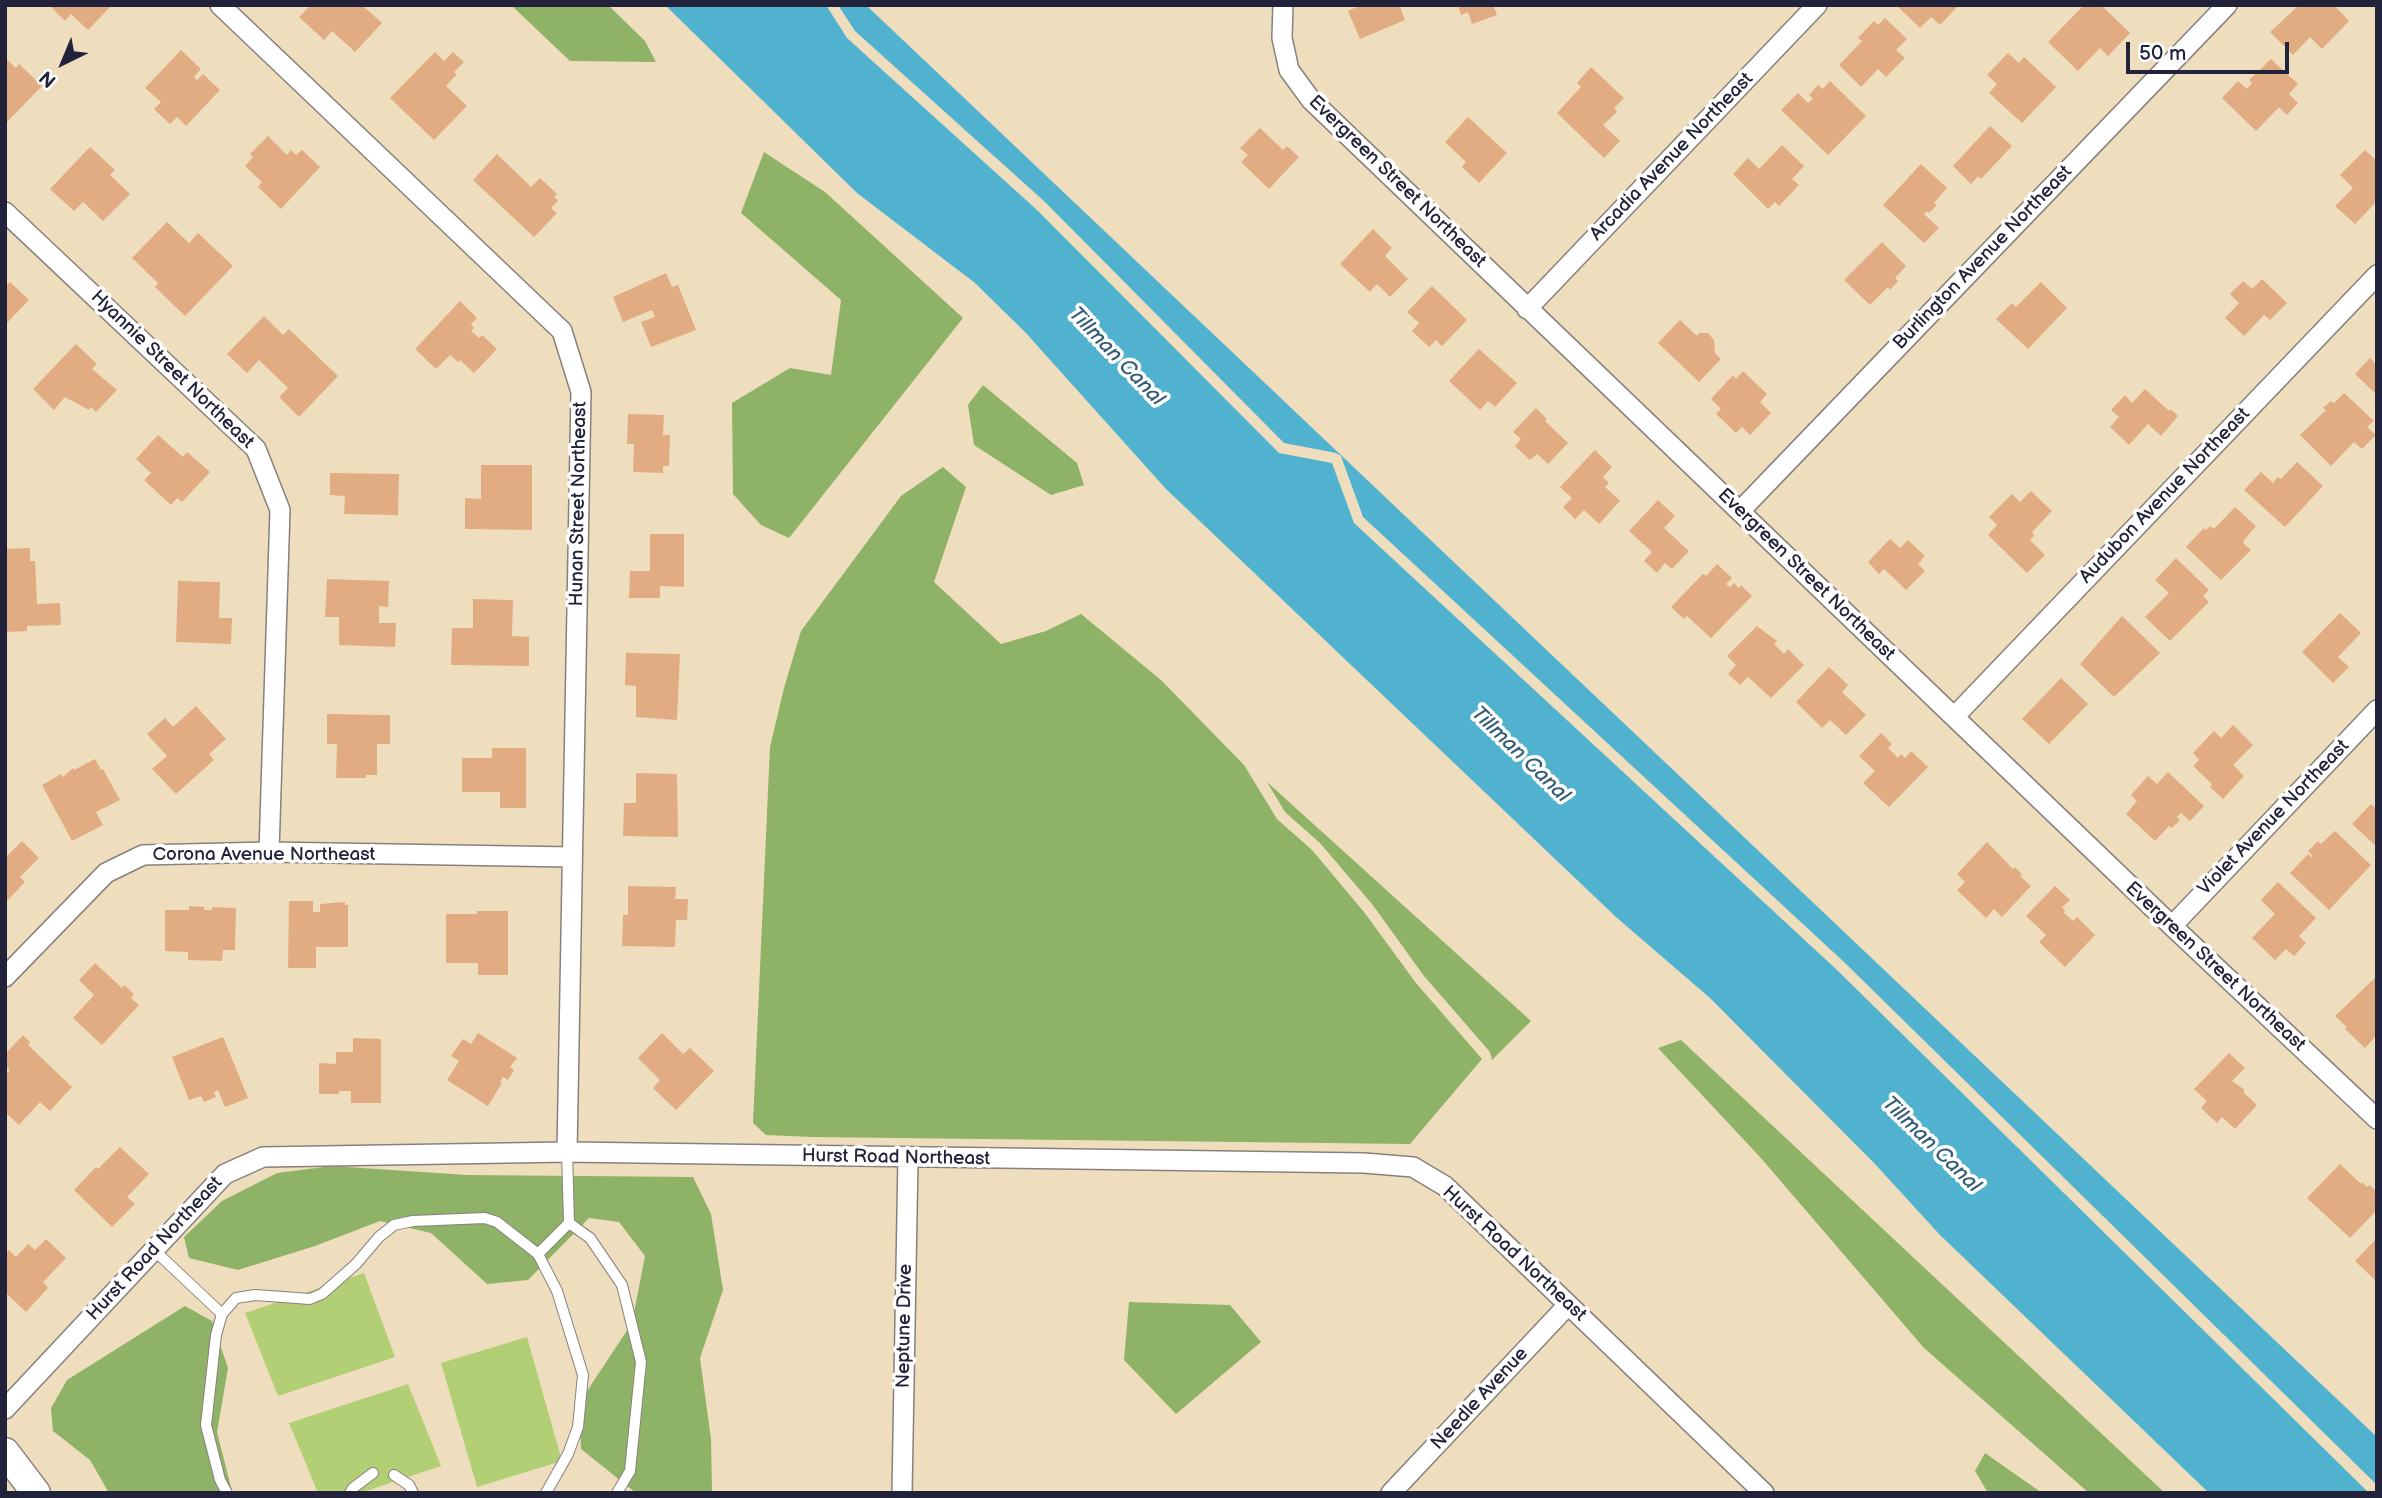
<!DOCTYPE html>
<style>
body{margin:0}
#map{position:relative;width:2382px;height:1498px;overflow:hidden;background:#eedebe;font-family:"Balsamiq Sans",sans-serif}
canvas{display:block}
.frame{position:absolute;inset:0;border:7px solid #22223b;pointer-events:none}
.north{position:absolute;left:28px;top:28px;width:70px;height:70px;-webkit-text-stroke:5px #fff;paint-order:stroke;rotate:223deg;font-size:19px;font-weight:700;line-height:28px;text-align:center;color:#22223b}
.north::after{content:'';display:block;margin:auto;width:24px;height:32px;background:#22223b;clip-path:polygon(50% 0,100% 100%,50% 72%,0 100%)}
.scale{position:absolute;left:2126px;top:42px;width:163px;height:32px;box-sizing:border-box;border:4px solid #22223b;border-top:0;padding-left:9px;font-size:21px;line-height:24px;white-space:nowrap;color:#22223b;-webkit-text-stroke:5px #fff;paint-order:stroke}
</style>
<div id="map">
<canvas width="2382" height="1498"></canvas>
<div class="frame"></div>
<div class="north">N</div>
<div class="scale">50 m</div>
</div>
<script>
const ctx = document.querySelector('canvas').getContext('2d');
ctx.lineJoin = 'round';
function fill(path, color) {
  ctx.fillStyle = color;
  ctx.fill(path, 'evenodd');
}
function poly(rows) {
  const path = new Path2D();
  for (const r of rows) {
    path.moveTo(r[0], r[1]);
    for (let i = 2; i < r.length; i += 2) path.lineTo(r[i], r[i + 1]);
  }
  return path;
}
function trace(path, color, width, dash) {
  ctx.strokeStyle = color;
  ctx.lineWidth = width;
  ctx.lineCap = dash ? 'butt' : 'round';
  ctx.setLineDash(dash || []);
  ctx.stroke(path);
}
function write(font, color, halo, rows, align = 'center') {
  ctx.font = font + ' "Balsamiq Sans",sans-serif';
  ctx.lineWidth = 7;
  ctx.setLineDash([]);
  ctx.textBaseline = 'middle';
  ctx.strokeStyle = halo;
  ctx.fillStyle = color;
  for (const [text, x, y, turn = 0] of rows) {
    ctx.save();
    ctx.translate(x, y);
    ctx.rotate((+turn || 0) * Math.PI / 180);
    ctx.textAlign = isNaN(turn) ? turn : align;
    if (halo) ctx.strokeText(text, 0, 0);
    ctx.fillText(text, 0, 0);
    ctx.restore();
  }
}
fill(poly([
 [364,1273,395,1357,278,1396,245,1313],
 [527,1337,562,1461,477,1487,441,1363],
 [408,1384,441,1466,360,1493,318,1493,289,1423]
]), '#b3cf75');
fill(poly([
 [511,5,608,5,645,41,656,62,570,61],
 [764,152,825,192,963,318,789,538,761,525,733,494,732,403,790,368,831,375,841,300,741,213],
 [983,385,1077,463,1084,485,1051,495,974,445,968,405],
 [943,467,966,487,934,582,1001,644,1046,631,1081,614,1161,680,1244,765,1277,819,1312,850,1364,912,1416,983,1482,1059,1410,1144,813,1137,766,1135,753,1123,770,747,784,688,801,631,901,496],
 [1267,782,1531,1021,1492,1060,1490,1052,1424,976,1372,904,1320,843,1285,812],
 [1681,1040,2165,1493,2089,1493,1924,1348,1760,1157,1658,1048],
 [332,1166,467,1175,693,1177,711,1214,723,1290,700,1358,711,1439,712,1493,636,1493,581,1449,579,1403,632,1323,645,1256,619,1222,589,1218,528,1280,487,1284,431,1233,380,1221,315,1246,238,1270,189,1258,184,1237,222,1201,277,1173],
 [1129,1302,1230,1305,1261,1342,1176,1414,1124,1360],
 [185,1306,212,1321,228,1368,217,1432,232,1491,236,1493,109,1493,90,1460,53,1431,51,1408,67,1380],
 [1985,1453,2042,1493,1988,1493,1975,1471]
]), '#8eb266');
fill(poly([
 [665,5,826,5,847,38,1037,210,1279,453,1332,463,1354,523,1837,970,2369,1493,2209,1493,1939,1234,1875,1164,1710,998,1616,917,1166,489,1025,332,975,283,857,193],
 [838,5,866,5,2377,1437,2377,1485,1844,962,1363,517,1341,456,1336,453,1284,443,1045,202,855,31]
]), '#50b2cf');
fill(poly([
 [49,5,112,5,88,30,71,14,65,21],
 [311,5,362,5,382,23,355,52,332,31,324,40,299,17],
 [1361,5,1399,5,1405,20,1360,39,1348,11],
 [1458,5,1493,5,1497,15,1472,24,1468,12,1461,15],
 [1896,5,1959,5,1940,25,1931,17,1920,28],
 [2084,5,2101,5,2130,33,2108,56,2100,48,2078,71,2048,42],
 [2299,5,2334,5,2349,21,2322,49,2310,37,2293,55,2270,32],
 [1885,18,1907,39,1896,50,1905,58,1886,77,1878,69,1861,87,1839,65,1862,41,1858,38,1874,21,1878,25],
 [181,50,201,69,194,77,197,80,203,74,220,90,186,126,177,117,170,124,154,109,161,102,145,88],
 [435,52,444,61,453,52,464,62,454,72,457,74,446,86,467,106,434,140,390,98],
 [2008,53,2019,63,2024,57,2056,87,2022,123,1989,93,1997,84,1987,75],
 [5,58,16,68,19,64,42,86,5,124],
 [2271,59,2298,84,2289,94,2298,103,2287,115,2279,107,2256,131,2222,98,2238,81,2247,89,2252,83,2249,80],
 [1591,67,1624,98,1614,108,1617,112,1603,125,1620,141,1604,158,1557,113,1581,87,1577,83],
 [1830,81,1866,116,1828,155,1781,110,1798,93,1808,103,1813,99,1809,95,1818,85,1823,89],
 [1468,117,1507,153,1479,183,1462,167,1466,162,1445,142],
 [1990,126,2012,146,1981,179,1978,176,1971,184,1953,166],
 [1260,128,1283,150,1287,146,1299,157,1269,189,1241,162,1248,155,1240,148],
 [268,136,287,155,291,150,296,155,302,150,320,167,281,209,258,187,262,182,245,166,253,157,250,154],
 [1782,145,1804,166,1792,179,1799,185,1779,206,1775,202,1768,209,1733,174,1748,158,1759,169],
 [90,147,115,170,110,175,130,194,103,221,83,202,74,211,50,189],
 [2365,150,2377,161,2377,201,2355,224,2335,206,2353,188,2340,175],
 [497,154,531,187,540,178,557,194,554,197,558,201,551,208,557,213,534,237,473,180],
 [1921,164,1947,188,1934,203,1937,205,1929,213,1927,211,1924,214,1939,228,1924,243,1883,205],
 [167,222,189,243,198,233,233,266,185,316,155,287,158,283,132,258],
 [1373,229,1392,248,1385,256,1408,279,1390,297,1377,284,1370,292,1340,264],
 [1882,242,1906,266,1895,278,1898,281,1890,290,1888,287,1870,305,1844,280],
 [666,273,672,287,678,285,696,330,651,347,641,322,655,317,652,310,623,322,613,297],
 [2262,279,2287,303,2270,320,2264,315,2244,336,2225,318,2239,303,2230,294,2243,281,2252,289],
 [10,282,29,300,5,325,5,287],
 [2041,282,2067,308,2028,349,1996,319,2012,303,2016,307],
 [1432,286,1467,320,1442,346,1436,340,1429,347,1412,331,1419,323,1407,312],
 [460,301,477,318,471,324,474,328,471,331,479,338,482,335,497,349,474,373,460,360,458,362,450,355,436,369,415,349],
 [264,316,283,335,289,329,338,376,299,417,279,397,288,388,259,360,247,373,227,354],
 [1680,320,1697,336,1699,333,1708,333,1714,340,1715,353,1721,359,1699,382,1658,343],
 [76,344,97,364,92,369,117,390,96,412,91,407,89,410,65,397,54,410,33,389],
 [1479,349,1517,383,1495,407,1488,401,1480,410,1449,381],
 [2370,358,2377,365,2377,395,2355,374],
 [1743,371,1767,394,1760,402,1771,413,1750,435,1742,427,1736,433,1716,414,1721,409,1711,399,1733,375,1736,379],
 [2145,389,2169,411,2171,409,2178,416,2161,436,2148,424,2129,445,2110,427,2119,417,2111,410,2125,395,2132,403],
 [2344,393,2374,421,2367,427,2376,435,2362,449,2354,442,2331,466,2300,435,2326,410,2323,408,2331,401,2334,403],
 [1536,408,1547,419,1545,421,1568,443,1548,464,1537,454,1530,460,1515,446,1521,439,1513,432],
 [628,414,664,415,663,435,670,435,669,466,663,466,663,473,633,472,634,444,627,444],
 [158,435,183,457,187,452,210,472,182,502,177,498,171,505,144,480,151,473,136,459],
 [1595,450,1612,467,1603,477,1609,483,1605,487,1620,501,1599,524,1584,510,1575,519,1563,507,1572,498,1560,487],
 [2297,462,2323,486,2285,527,2244,490,2261,472,2273,483,2278,477,2281,479],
 [481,465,532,465,532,530,465,529,465,498,481,499],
 [330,473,399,474,398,515,344,514,345,496,330,495],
 [2031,491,2052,511,2032,532,2034,535,2030,540,2045,555,2027,573,1988,535,1997,525,1989,517,2012,494,2020,502],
 [1658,500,1675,516,1664,528,1689,551,1672,569,1665,563,1657,573,1644,561,1652,552,1629,531],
 [2235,507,2256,526,2244,540,2243,543,2251,550,2221,580,2186,547,2204,528,2206,530,2210,526,2214,529],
 [650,534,684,534,684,587,660,586,660,598,629,598,630,571,650,571],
 [1890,539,1900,548,1908,540,1925,556,1918,564,1925,571,1906,590,1884,569,1879,574,1868,562],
 [30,548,30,561,35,561,37,604,60,603,61,625,27,626,27,631,5,632,5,549],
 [2176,558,2209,590,2203,596,2209,602,2170,641,2145,617,2169,593,2155,580],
 [1717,564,1732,578,1726,584,1730,587,1734,583,1739,588,1741,585,1752,596,1711,638,1687,616,1684,619,1671,607,1703,574,1706,576],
 [327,579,389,581,388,607,379,606,379,623,396,623,395,647,339,645,339,617,325,617],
 [178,581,220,582,219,618,232,618,231,644,176,642],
 [473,599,513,600,512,636,529,637,529,666,451,665,452,628,473,628],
 [2340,613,2361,633,2338,657,2349,667,2333,683,2302,652],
 [2122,616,2160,653,2114,697,2080,664],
 [1757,626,1777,641,1774,644,1784,654,1788,649,1804,665,1771,698,1748,677,1740,685,1728,674,1736,665,1727,656],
 [626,653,680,654,677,720,636,717,636,686,625,685],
 [1829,667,1848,685,1842,692,1866,715,1846,735,1830,720,1822,728,1796,702],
 [2061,678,2088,704,2049,744,2022,719],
 [196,706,226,739,209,754,214,760,176,794,152,769,167,756,147,734,165,718,173,727],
 [327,714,390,715,390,744,377,744,377,775,366,775,366,778,336,778,337,744,327,744],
 [2233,725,2253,745,2233,765,2244,776,2223,799,2210,787,2212,784,2193,766,2199,760,2193,753,2214,731,2221,738],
 [1881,733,1892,744,1888,748,1898,758,1901,754,1905,758,1911,751,1928,767,1889,807,1863,783,1875,771,1859,756],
 [492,748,526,748,526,808,500,808,500,792,462,792,462,758,492,758],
 [95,759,101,770,103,769,120,800,96,812,103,825,72,841,42,785,61,774,63,777,73,768,74,770],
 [2168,772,2204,806,2190,821,2181,813,2177,817,2180,820,2172,828,2169,826,2155,841,2126,814,2137,801,2131,795,2148,776,2157,784],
 [636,773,677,774,678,837,623,836,624,803,636,803],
 [2371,804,2375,808,2377,805,2377,847,2352,824],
 [2335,831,2371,865,2329,910,2290,873,2308,854,2311,857,2313,856,2308,851,2318,841,2321,844],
 [22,841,39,858,20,877,25,882,5,903,5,858],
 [1987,842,2013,869,2015,867,2022,874,2020,876,2031,886,2002,917,1994,909,1986,918,1957,890,1965,882,1957,874],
 [2278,882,2316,918,2299,936,2306,943,2294,956,2286,949,2275,960,2252,938,2275,914,2261,900],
 [628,886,676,887,675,899,688,899,687,920,676,920,675,947,622,946,623,915,628,915],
 [2055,886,2070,900,2062,907,2065,910,2064,913,2073,921,2077,917,2095,935,2065,967,2039,942,2046,935,2026,916],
 [289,901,313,901,313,912,320,912,320,904,345,902,345,905,348,905,348,947,316,947,316,968,288,968],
 [189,906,204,907,204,910,212,910,212,907,236,908,235,950,223,950,222,961,188,960,188,952,165,951,165,910,189,910],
 [477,911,508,911,508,975,478,975,478,963,446,963,446,914,477,914],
 [95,963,122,988,124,985,134,994,131,998,139,1005,102,1045,73,1018,94,995,79,980],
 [2377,976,2377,1035,2365,1048,2345,1029,2347,1027,2335,1016],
 [478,1033,517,1058,510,1067,514,1070,508,1080,503,1077,500,1082,502,1083,488,1106,447,1080,459,1061,451,1056,463,1039,471,1044],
 [662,1033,683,1054,690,1048,714,1071,676,1110,653,1088,660,1080,638,1058],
 [23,1035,30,1042,28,1045,72,1087,50,1111,40,1102,19,1125,5,1112,5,1075,10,1070,5,1066,5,1054],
 [223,1037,248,1098,225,1107,218,1090,214,1092,216,1097,204,1102,201,1096,189,1100,172,1057],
 [353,1038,381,1039,381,1103,351,1103,351,1091,339,1091,339,1094,319,1094,319,1063,336,1064,336,1052,353,1052],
 [2229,1053,2245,1068,2232,1081,2245,1090,2243,1092,2257,1105,2235,1129,2222,1117,2217,1123,2201,1108,2207,1101,2194,1089],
 [120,1147,149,1174,127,1197,135,1204,112,1227,74,1190,96,1167,98,1169],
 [2340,1164,2361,1184,2362,1182,2367,1187,2370,1185,2377,1192,2377,1210,2350,1238,2307,1198],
 [2377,1238,2377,1282,2355,1261],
 [46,1239,66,1258,43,1282,48,1288,26,1312,5,1292,5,1254,9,1250,16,1257,28,1244,35,1250]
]), '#e2ac83');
const lane = poly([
 [569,1223,590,1238,622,1285,641,1362,630,1471,617,1493],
 [154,1250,222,1314],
 [538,1254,557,1291,583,1375,578,1427,568,1454,546,1493],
 [394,1475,409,1485,413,1493],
 [227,1493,220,1480,206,1425,216,1335,222,1314,236,1298,255,1295,310,1299,322,1294,356,1264,379,1237,394,1225,413,1221,485,1218,497,1222,538,1254,569,1223,567,1152],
 [350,1493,353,1488,373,1473]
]);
const street = poly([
 [220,5,562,331,581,392,567,1152],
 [1283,5,1282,38,1289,70,1311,100,2172,926,2377,1119],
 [5,212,256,449,280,510,269,852],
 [1527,309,1817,5],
 [1740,511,2227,5],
 [1954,717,2377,275],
 [2172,926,2377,710],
 [5,977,106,873,143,855,269,852,572,857],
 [5,1409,225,1174,263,1157,567,1152,1364,1163,1413,1167,1445,1186,1764,1493],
 [902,1493,908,1158],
 [1391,1493,1568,1305]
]);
const secondary = poly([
 [5,1452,36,1493]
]);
trace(lane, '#88807c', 12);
trace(street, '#88807c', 22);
trace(secondary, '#88807c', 31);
trace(lane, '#fff', 10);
trace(street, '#fff', 19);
trace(secondary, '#fff', 28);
write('19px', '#22223b', '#fff', [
 ["Arcadia Avenue Northeast",1672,157,-46],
 ["Evergreen Street Northeast",1397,182,44],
 ["Burlington Avenue Northeast",1983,258,-46],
 ["Hyannie Street Northeast",172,370,44],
 ["Audubon Avenue Northeast",2165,496,-46],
 ["Hunan Street Northeast",579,504,-89],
 ["Evergreen Street Northeast",1806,575,44],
 ["Violet Avenue Northeast",2274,818,-46],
 ["Corona Avenue Northeast",264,855],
 ["Evergreen Street Northeast",2215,967,43],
 ["Hurst Road Northeast",896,1158,1],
 ["Hurst Road Northeast",155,1249,-47],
 ["Hurst Road Northeast",1514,1254,43],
 ["Neptune Drive",905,1326,-89],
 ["Needle Avenue",1480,1399,-47]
]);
write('italic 21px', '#345c76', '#fff', [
 ["Tillman Canal",1116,357,46],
 ["Tillman Canal",1520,755,44],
 ["Tillman Canal",1931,1145,44]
]);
</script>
